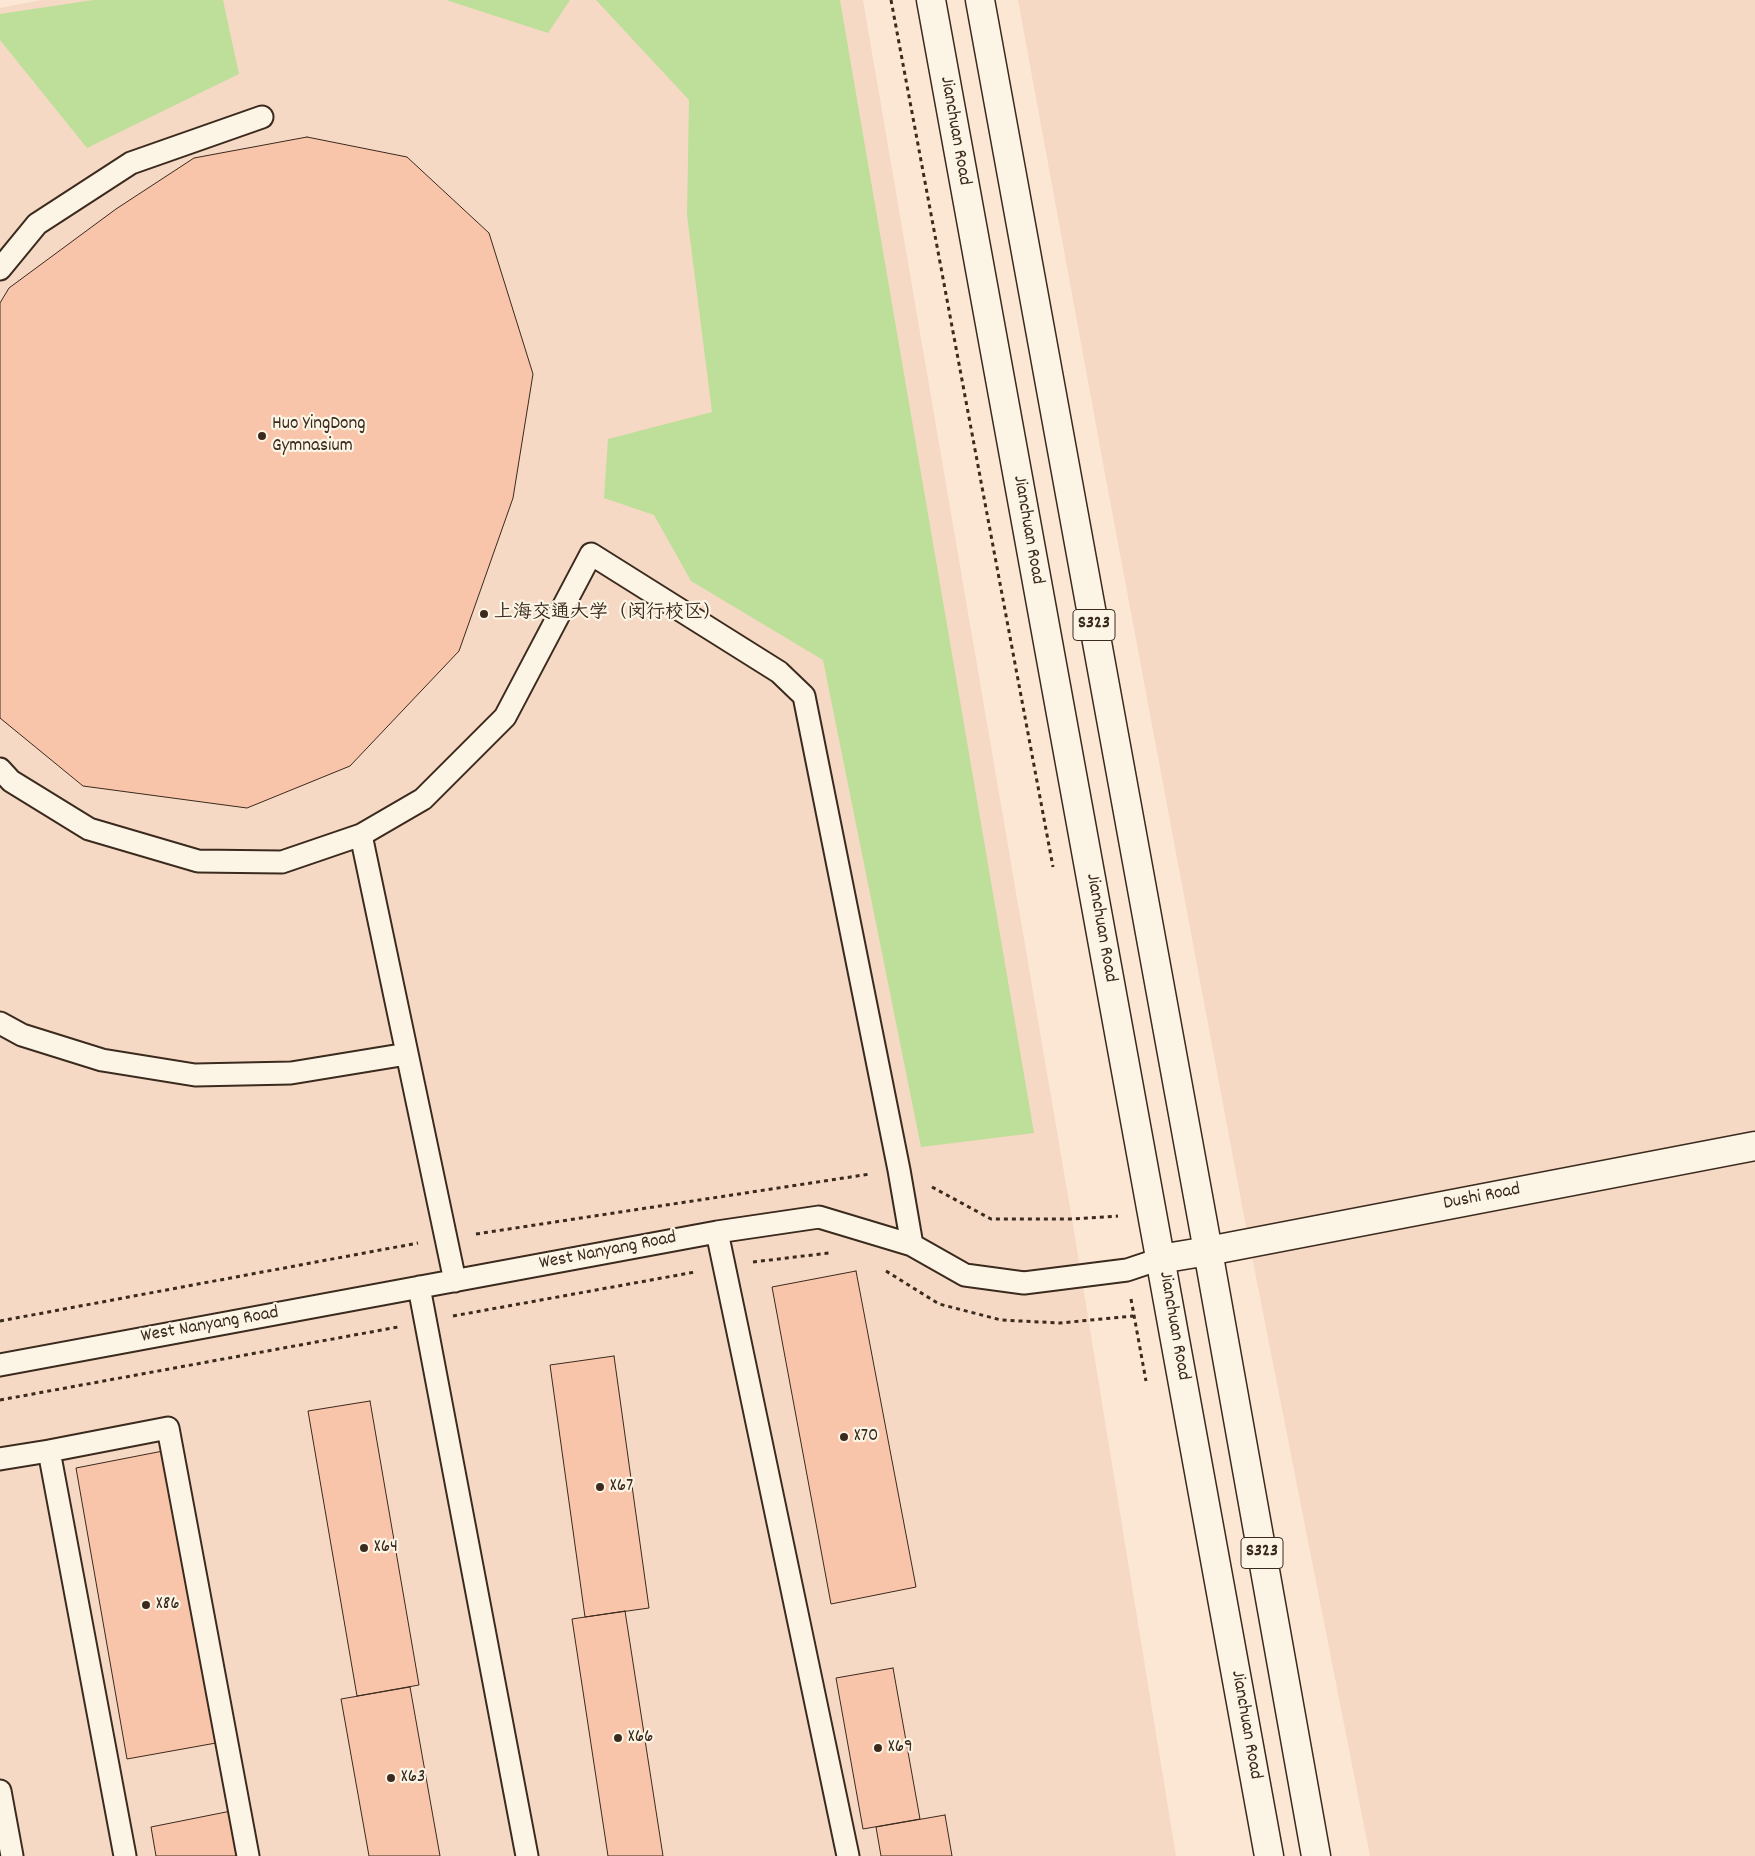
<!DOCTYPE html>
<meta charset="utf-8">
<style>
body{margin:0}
canvas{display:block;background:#fbe7d3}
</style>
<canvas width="1755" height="1856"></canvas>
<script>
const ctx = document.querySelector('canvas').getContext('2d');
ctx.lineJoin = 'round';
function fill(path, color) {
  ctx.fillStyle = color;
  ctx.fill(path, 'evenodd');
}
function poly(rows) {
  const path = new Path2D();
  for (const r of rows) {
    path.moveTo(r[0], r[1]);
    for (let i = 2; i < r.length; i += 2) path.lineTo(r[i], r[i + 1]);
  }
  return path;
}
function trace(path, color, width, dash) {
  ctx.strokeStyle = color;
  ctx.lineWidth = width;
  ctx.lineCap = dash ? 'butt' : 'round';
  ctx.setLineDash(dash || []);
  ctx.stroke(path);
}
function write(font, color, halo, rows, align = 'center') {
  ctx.font = font + ' Dekko,"LXGW WenKai TC",sans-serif';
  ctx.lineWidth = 4.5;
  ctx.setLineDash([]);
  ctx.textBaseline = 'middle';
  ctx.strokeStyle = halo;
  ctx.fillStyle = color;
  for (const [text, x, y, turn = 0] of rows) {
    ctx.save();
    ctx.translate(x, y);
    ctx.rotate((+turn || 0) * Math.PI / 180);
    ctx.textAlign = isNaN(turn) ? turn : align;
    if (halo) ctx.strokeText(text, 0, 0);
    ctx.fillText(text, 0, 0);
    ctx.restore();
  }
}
fill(poly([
 [41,0,863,0,1072,1219,1176,1856,0,1856,0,8],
 [1018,0,1755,0,1755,1856,1370,1856,1244,1216,1103,463]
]), '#f6d9c4');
fill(poly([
 [93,0,223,0,239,74,87,148,0,40,0,14],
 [446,0,570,0,548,33],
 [596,0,840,0,1034,1133,921,1147,823,660,691,581,654,515,604,498,608,439,712,412,687,215,689,100]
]), '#bddf99');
const building = poly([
 [307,137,407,157,489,233,533,374,513,498,459,651,350,766,247,808,83,786,0,718,0,303,9,288,116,209,194,158,307,137],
 [856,1271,916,1587,831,1604,772,1287,856,1271],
 [614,1356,649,1608,585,1617,550,1365,614,1356],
 [370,1401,419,1685,357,1696,308,1411,370,1401],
 [163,1451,216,1743,127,1759,76,1468,163,1451],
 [625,1611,663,1856,608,1856,572,1619,625,1611],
 [893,1668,920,1819,863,1829,836,1678,893,1668],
 [410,1687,440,1856,369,1856,341,1699,410,1687],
 [231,1811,240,1856,156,1856,151,1827,231,1811],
 [945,1815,952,1856,881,1856,876,1827,945,1815]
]);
fill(building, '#f9c5aa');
trace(building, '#3b2a1e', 1);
const lane = poly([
 [0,269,37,224,131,163,262,117],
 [0,769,11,781,89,829,198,861,282,862,361,835,423,799,505,717,591,554,779,672,804,696,899,1170,912,1245],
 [361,835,455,1281],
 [0,1023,22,1035,102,1060,195,1075,291,1073,407,1054],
 [717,1232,848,1856],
 [419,1287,527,1856],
 [0,1365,717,1232,819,1217,912,1245,965,1275,1024,1283,1127,1270,1160,1259],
 [0,1459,49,1451],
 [0,1791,12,1856],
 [125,1856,49,1451,168,1428,248,1856]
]);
const secondary = poly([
 [1208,1251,1755,1146]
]);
const primary = poly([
 [931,0,1269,1856],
 [980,0,1208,1251,1316,1856],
 [1160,1259,1208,1251]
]);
trace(lane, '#3b2a1e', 25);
trace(secondary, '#3b2a1e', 31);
trace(primary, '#3b2a1e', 31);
trace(poly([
 [891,0,1053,867],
 [932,1187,991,1219,1072,1219,1118,1216],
 [476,1234,870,1174],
 [753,1262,829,1253],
 [886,1271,939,1304,1001,1320,1060,1323,1133,1316],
 [1131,1299,1146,1381],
 [453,1316,695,1272],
 [0,1321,418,1243],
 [0,1400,398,1327]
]), '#3b2a1e', 3, [4, 4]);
trace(lane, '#fcf5e5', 21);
trace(secondary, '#fcf5e5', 28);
trace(primary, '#fcf5e5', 28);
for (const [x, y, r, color] of [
 [262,436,5,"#3b2a1e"],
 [484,614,5,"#3b2a1e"],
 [844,1437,5,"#3b2a1e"],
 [600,1487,5,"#3b2a1e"],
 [364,1548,5,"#3b2a1e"],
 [146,1605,5,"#3b2a1e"],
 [618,1738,5,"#3b2a1e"],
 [878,1748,5,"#3b2a1e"],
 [391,1778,5,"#3b2a1e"]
]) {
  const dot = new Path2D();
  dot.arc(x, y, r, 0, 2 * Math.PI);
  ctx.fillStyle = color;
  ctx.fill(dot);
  trace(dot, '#fcf5e5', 2);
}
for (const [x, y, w] of [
 [1094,625,42],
 [1262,1553,42]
]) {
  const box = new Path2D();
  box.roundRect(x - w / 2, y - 15.5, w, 31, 4);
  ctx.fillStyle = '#fcf5e5';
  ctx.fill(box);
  trace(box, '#3b2a1e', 1);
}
write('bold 18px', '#3b2a1e', null, [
 ["S323",1094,625],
 ["S323",1262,1553]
]);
write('19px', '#3b2a1e', '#fcf5e5', [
 ["Jianchuan Road",954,131,80],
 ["Jianchuan Road",1027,530,80],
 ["Jianchuan Road",1100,928,80],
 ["Dushi Road",1482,1198,-11],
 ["West Nanyang Road",608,1252,-11],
 ["West Nanyang Road",210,1326,-10],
 ["Jianchuan Road",1173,1326,80],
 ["Jianchuan Road",1245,1725,80]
]);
write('19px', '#3b2a1e', '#fcf5e5', [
 ["Huo YingDong",272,425],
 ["Gymnasium",272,447],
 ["上海交通大学（闵行校区）",494,614],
 ["X70",854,1437],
 ["X67",610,1487],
 ["X64",374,1548],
 ["X86",156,1605],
 ["X66",628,1738],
 ["X69",888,1748],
 ["X63",401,1778]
], 'left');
</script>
